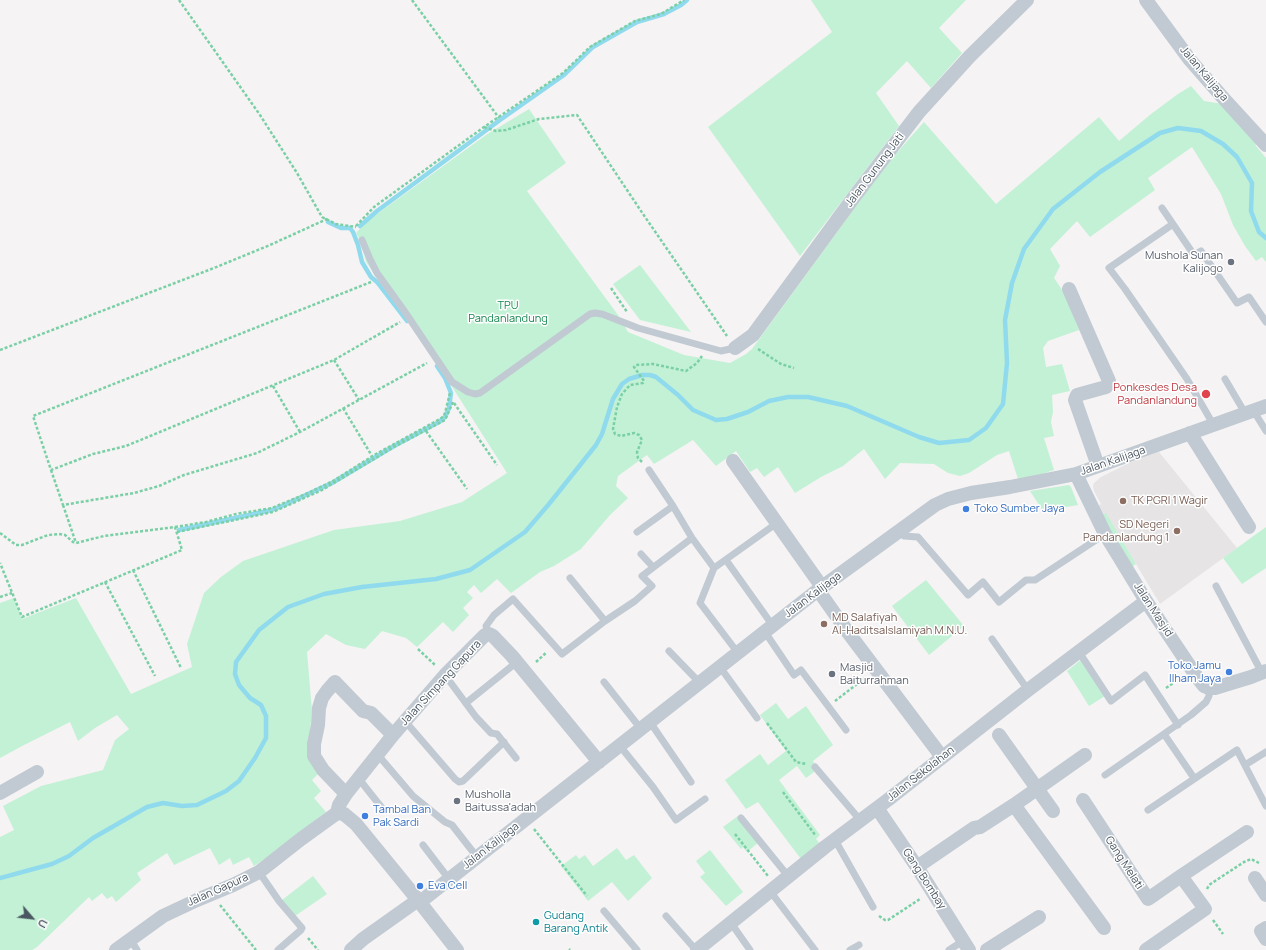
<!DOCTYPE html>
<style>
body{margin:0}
#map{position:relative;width:1266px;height:950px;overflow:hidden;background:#f5f3f3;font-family:Manrope,sans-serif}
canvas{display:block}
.north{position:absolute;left:12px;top:898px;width:40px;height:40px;-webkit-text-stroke:3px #fff;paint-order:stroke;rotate:118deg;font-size:11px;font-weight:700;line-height:16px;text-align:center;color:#4a5661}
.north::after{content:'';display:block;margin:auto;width:14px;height:18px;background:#4a5661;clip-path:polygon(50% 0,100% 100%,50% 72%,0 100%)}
</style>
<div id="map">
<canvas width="1266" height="950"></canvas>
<div class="north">U</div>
</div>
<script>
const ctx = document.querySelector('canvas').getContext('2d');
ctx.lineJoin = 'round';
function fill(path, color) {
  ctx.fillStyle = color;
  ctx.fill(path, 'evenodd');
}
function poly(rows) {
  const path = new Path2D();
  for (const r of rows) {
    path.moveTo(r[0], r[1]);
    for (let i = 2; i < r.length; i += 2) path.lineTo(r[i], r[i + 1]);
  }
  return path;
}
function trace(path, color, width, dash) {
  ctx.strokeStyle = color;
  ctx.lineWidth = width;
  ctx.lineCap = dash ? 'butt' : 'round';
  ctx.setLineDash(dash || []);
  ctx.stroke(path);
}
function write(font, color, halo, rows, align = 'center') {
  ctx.font = font + ' Manrope,sans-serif';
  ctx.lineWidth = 3;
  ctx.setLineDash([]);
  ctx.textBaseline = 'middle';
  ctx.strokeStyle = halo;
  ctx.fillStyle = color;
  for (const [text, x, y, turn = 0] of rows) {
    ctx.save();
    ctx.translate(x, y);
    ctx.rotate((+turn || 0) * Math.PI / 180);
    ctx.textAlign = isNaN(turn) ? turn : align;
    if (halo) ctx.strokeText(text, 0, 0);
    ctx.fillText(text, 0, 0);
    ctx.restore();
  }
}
fill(poly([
 [1159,452,1237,548,1160,604,1106,514,1102,516,1097,507,1101,504,1094,491,1093,486,1094,483,1101,477,1131,462]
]), '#e6e4e5');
fill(poly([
 [811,0,966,0,939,28,962,53,931,88,907,61,876,93,899,126,800,256,708,127,832,32],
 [1191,86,1204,101,1223,104,1255,141,1256,146,1266,158,1266,262,1262,257,1256,261,1245,246,1233,225,1221,194,1192,147,1148,178,1155,190,1090,237,1077,221,1050,249,1060,266,1054,278,1065,294,1079,330,1048,341,1043,348,1046,367,1062,364,1070,391,1052,395,1053,412,1051,422,1054,436,1044,438,1054,470,1021,481,1018,479,1009,451,997,455,969,473,960,476,948,473,934,464,900,463,885,479,864,449,843,466,821,477,795,493,778,467,764,477,757,468,750,472,736,451,716,466,693,440,654,464,647,455,618,476,616,486,628,498,610,515,581,549,554,566,540,572,511,593,497,579,481,593,474,585,467,592,473,598,463,608,469,615,453,632,443,622,417,647,406,638,382,631,365,649,346,645,326,634,307,652,312,711,309,741,321,771,312,780,321,791,314,798,326,812,274,853,254,866,249,857,233,865,230,858,219,865,210,848,174,865,167,853,137,873,141,880,116,902,112,896,107,899,102,893,92,901,89,897,37,947,32,950,0,950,0,837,14,830,3,806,41,786,103,770,115,740,129,729,117,715,95,728,78,741,70,722,24,745,0,758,0,603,14,598,22,619,76,598,131,694,192,667,187,644,204,593,221,577,243,561,334,530,400,521,462,502,507,473,421,338,366,262,360,240,356,233,366,222,486,135,529,109,566,163,527,191,618,315,628,332,684,355,730,363,746,354,752,349,864,195,894,156,924,122,996,204,1099,117,1119,141,1151,114,1178,94],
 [640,265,691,332,640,320,613,284],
 [1069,485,1071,487,1078,505,1043,511,1030,491],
 [1106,513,1136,564,1130,568,1102,516],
 [1266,527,1266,568,1242,584,1223,558],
 [926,580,964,626,929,655,892,606],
 [1082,659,1105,696,1089,706,1067,671],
 [776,703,788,719,806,706,833,745,813,761,818,769,806,778,797,766,779,780,820,835,816,839,820,844,801,859,758,802,746,809,725,780,760,754,768,765,786,751,760,715],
 [738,816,759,842,747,852,743,847,741,849,723,827],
 [617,848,626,860,634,855,652,878,628,901,612,882,588,901,561,866,576,855,579,859,585,855,593,866],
 [710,850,743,892,726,906,700,877,705,873,696,861],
 [313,876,327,894,295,916,282,900]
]), '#c3f1d5');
trace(poly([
 [328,222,341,228,350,228,353,232,358,245,362,262,371,277,377,282,407,321],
 [360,226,377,211,500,120,564,75,593,47,637,22,664,14,681,5,687,0],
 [179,530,272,510,284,505,332,483,394,446,439,422,445,417,449,408,451,393,445,378,437,366],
 [0,878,52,864,69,856,93,838,147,807,163,803,182,806,197,805,226,791,239,781,255,758,266,738,266,716,261,705,250,698,239,685,235,674,236,662,259,630,288,607,324,594,362,587,436,579,470,570,525,532,549,504,596,445,602,434,613,399,622,384,629,379,642,375,650,375,656,377,678,395,693,410,716,420,727,419,748,412,769,401,788,397,808,397,847,406,919,437,939,443,969,440,986,428,1003,404,1007,363,1005,320,1012,283,1024,249,1053,209,1100,172,1160,133,1178,128,1201,131,1223,144,1237,157,1252,183,1251,211,1259,232,1266,238]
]), '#90daee', 4.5);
trace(poly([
 [179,0,260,115,297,173,322,217,336,224,356,227],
 [412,0,499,118],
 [484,127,496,131,506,130,539,119,577,115,643,214,727,336],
 [356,226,374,207,484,127,563,73,590,47,635,21,661,14,684,0],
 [371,282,33,416,51,470,93,454,126,446,334,360,400,322],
 [611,288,627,312],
 [758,349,781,364,794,368],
 [0,350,214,268,270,245,327,219],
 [334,360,359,400],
 [1121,385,1124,385,1141,391],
 [273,386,300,432],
 [454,403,497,465],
 [343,408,372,456],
 [426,431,467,489],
 [642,462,638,458,637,452,642,440,639,435,634,433,621,436,615,434,613,429,617,407,622,394,630,385,643,383,644,381,634,367,636,365,653,364,686,371,697,363,702,356],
 [51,470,63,505,134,493,159,486,184,475,257,453,300,432,427,363],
 [63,505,76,543],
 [175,527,206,522,236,514,272,508,308,493,333,481,376,454,440,419,444,416,446,409,450,393],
 [177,532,273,512,322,490,394,447,445,420,453,402],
 [0,533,16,545,22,545,48,535,59,534,65,535,73,542,76,543,104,536,175,527,182,550,22,617,0,563],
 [133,570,181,668],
 [105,582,155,676],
 [0,597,12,593],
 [418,649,435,665],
 [536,662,547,652],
 [1166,688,1182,677],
 [835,701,865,678],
 [767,723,796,762,806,764],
 [783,792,816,836],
 [534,829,587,896],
 [735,834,768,876],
 [1207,889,1209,885,1244,862,1251,859,1259,863],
 [220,905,256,950],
 [879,916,885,920,888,920,920,899],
 [1213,920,1223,934],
 [308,938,318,950],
 [569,949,570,950]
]), '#7ad0a6', 2.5, [3, 2]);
trace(poly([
 [1162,208,1194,255,1201,251,1237,303,1249,297,1266,322],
 [1173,224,1109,268,1125,289,1187,379,1213,424],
 [362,240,370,259,377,273,403,309,452,382,468,392,475,394,480,393,590,314,595,313,602,314,638,328,721,351,735,348],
 [1225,379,1245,413],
 [1253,410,1266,431],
 [649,470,673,506,692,538,714,568],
 [899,531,904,536,918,537,968,595,983,582,999,602,1026,580,1035,580,1105,534],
 [637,532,673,506],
 [641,554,653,567],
 [726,560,773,626],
 [570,578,605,621],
 [1216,586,1262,673],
 [765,632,794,675,801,670,846,730],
 [489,634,486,626,494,615,513,599,562,654,605,621,635,601,652,586,642,576,692,538],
 [992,639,1028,690],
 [669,651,700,683],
 [1079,652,1111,701,1145,675,1178,725],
 [738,653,700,603,714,568,777,523],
 [720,667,757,718],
 [445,675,476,717,491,733,497,734,516,758],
 [604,682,641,729],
 [466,703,517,662],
 [405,721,455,779,459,782,463,781,504,742],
 [650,722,691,782],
 [1164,734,1194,778],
 [620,746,653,787,676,820,705,799],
 [378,755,413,796,445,822,452,825,477,857],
 [1245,765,1266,752],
 [815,767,861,821],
 [1105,775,1191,715,1206,702,1209,696,1209,688],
 [359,779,382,808],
 [1148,810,1237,750,1266,806],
 [741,818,788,876],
 [835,840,873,907],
 [423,845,449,879],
 [259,872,279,901,302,928,301,930,278,950],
 [770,891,815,950],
 [604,911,637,950],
 [666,916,696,950],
 [731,923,750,950],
 [130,939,137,950],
 [850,950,859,945],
 [949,950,963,941]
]), '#c1cad2', 7);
trace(poly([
 [1146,0,1190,60,1225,100,1266,145],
 [1069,289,1109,381,1108,384,1106,387,1077,395,1075,400,1098,466],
 [735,348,753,335,854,197,919,112,970,56,1027,0],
 [1190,433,1249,527],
 [733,461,822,587],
 [1076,474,1105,534,1118,555,1146,601,1197,677,1204,686,1209,688,1215,688,1251,677,1266,671],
 [818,590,847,631,942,757],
 [999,735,1053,811],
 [0,793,37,772],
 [346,794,323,770,314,756,314,744,318,725,319,708,322,698,327,691,335,682,363,711,371,713,393,735],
 [1083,800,1148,899,1181,876,1205,909,1146,950],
 [1014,805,1104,928],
 [877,808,917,867,969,950],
 [337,813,339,805,346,794,393,735,445,675,485,635,489,634,493,636,512,656,599,762],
 [337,813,344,814,356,824,418,900,457,950],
 [917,867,974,828,980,827,1014,805,1085,755],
 [1181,876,1247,832],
 [1255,878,1266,895],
 [420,902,818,590,935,505,948,499,971,493,1010,487,1076,474,1266,406],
 [1266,928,1261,931,1266,939],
 [116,950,163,916,197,900,233,885,259,872,301,839,337,813],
 [351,950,363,939,418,900],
 [697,950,825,847,889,799,1028,690,1146,601],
 [987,950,1039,917]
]), '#c1cad2', 14);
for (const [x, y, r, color] of [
 [1231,262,4,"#6b7280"],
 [1206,394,5,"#e0444e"],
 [1123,501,4,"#8d6e63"],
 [966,509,4,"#3f7fe0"],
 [1177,531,4,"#8d6e63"],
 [824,624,4,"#8d6e63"],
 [1229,672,4,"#3f7fe0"],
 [832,674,4,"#6b7280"],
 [457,801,4,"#6b7280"],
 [365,816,4,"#3f7fe0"],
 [420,886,4,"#3f7fe0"],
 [536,922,4,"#0f9aa8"]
]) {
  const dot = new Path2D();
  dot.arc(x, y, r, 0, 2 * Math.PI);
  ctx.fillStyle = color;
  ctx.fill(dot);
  trace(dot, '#fff', 1.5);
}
write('11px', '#4a5661', '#fff', [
 ["Jalan Kalijaga",1204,74,50],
 ["Jalan Gunung Jati",875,170,-53],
 ["Jalan Kalijaga",1113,461,-19],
 ["Jalan Kalijaga",813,595,-37],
 ["Jalan Masjid",1153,610,57],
 ["Jalan Simpang Gapura",441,683,-47],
 ["Jalan Sekolahan",921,774,-38],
 ["Jalan Kalijaga",491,846,-38],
 ["Gang Melati",1124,863,57],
 ["Gang Bombay",924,879,57],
 ["Jalan Gapura",218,890,-24]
]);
write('11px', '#5b616d', '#fff', [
 ["Mushola Sunan",1223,256,"right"],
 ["Kalijogo",1223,269,"right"],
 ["Masjid",840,668],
 ["Baiturrahman",840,681],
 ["Musholla",465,795],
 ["Baitussa'adah",465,808]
], 'left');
write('11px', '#17864f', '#fff', [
 ["TPU",508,306],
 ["Pandanlandung",508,319]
]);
write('11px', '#be3a42', '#fff', [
 ["Ponkesdes Desa",1197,388],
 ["Pandanlandung",1197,401]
], 'right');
write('11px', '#785e54', '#fff', [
 ["TK PGRI 1 Wagir",1131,501],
 ["SD Negeri",1169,525,"right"],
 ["Pandanlandung 1",1169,538,"right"],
 ["MD Salafiyah",832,618],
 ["Al-HaditsaIslamiyah M.N.U.",832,631]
], 'left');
write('11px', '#366cbe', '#fff', [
 ["Toko Sumber Jaya",974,509],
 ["Toko Jamu",1221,666,"right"],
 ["Ilham Jaya",1221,679,"right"],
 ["Tambal Ban",373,810],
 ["Pak Sardi",373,823],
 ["Eva Cell",428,886]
], 'left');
write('11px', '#0d838f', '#fff', [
 ["Gudang",544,916],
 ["Barang Antik",544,929]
], 'left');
</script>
